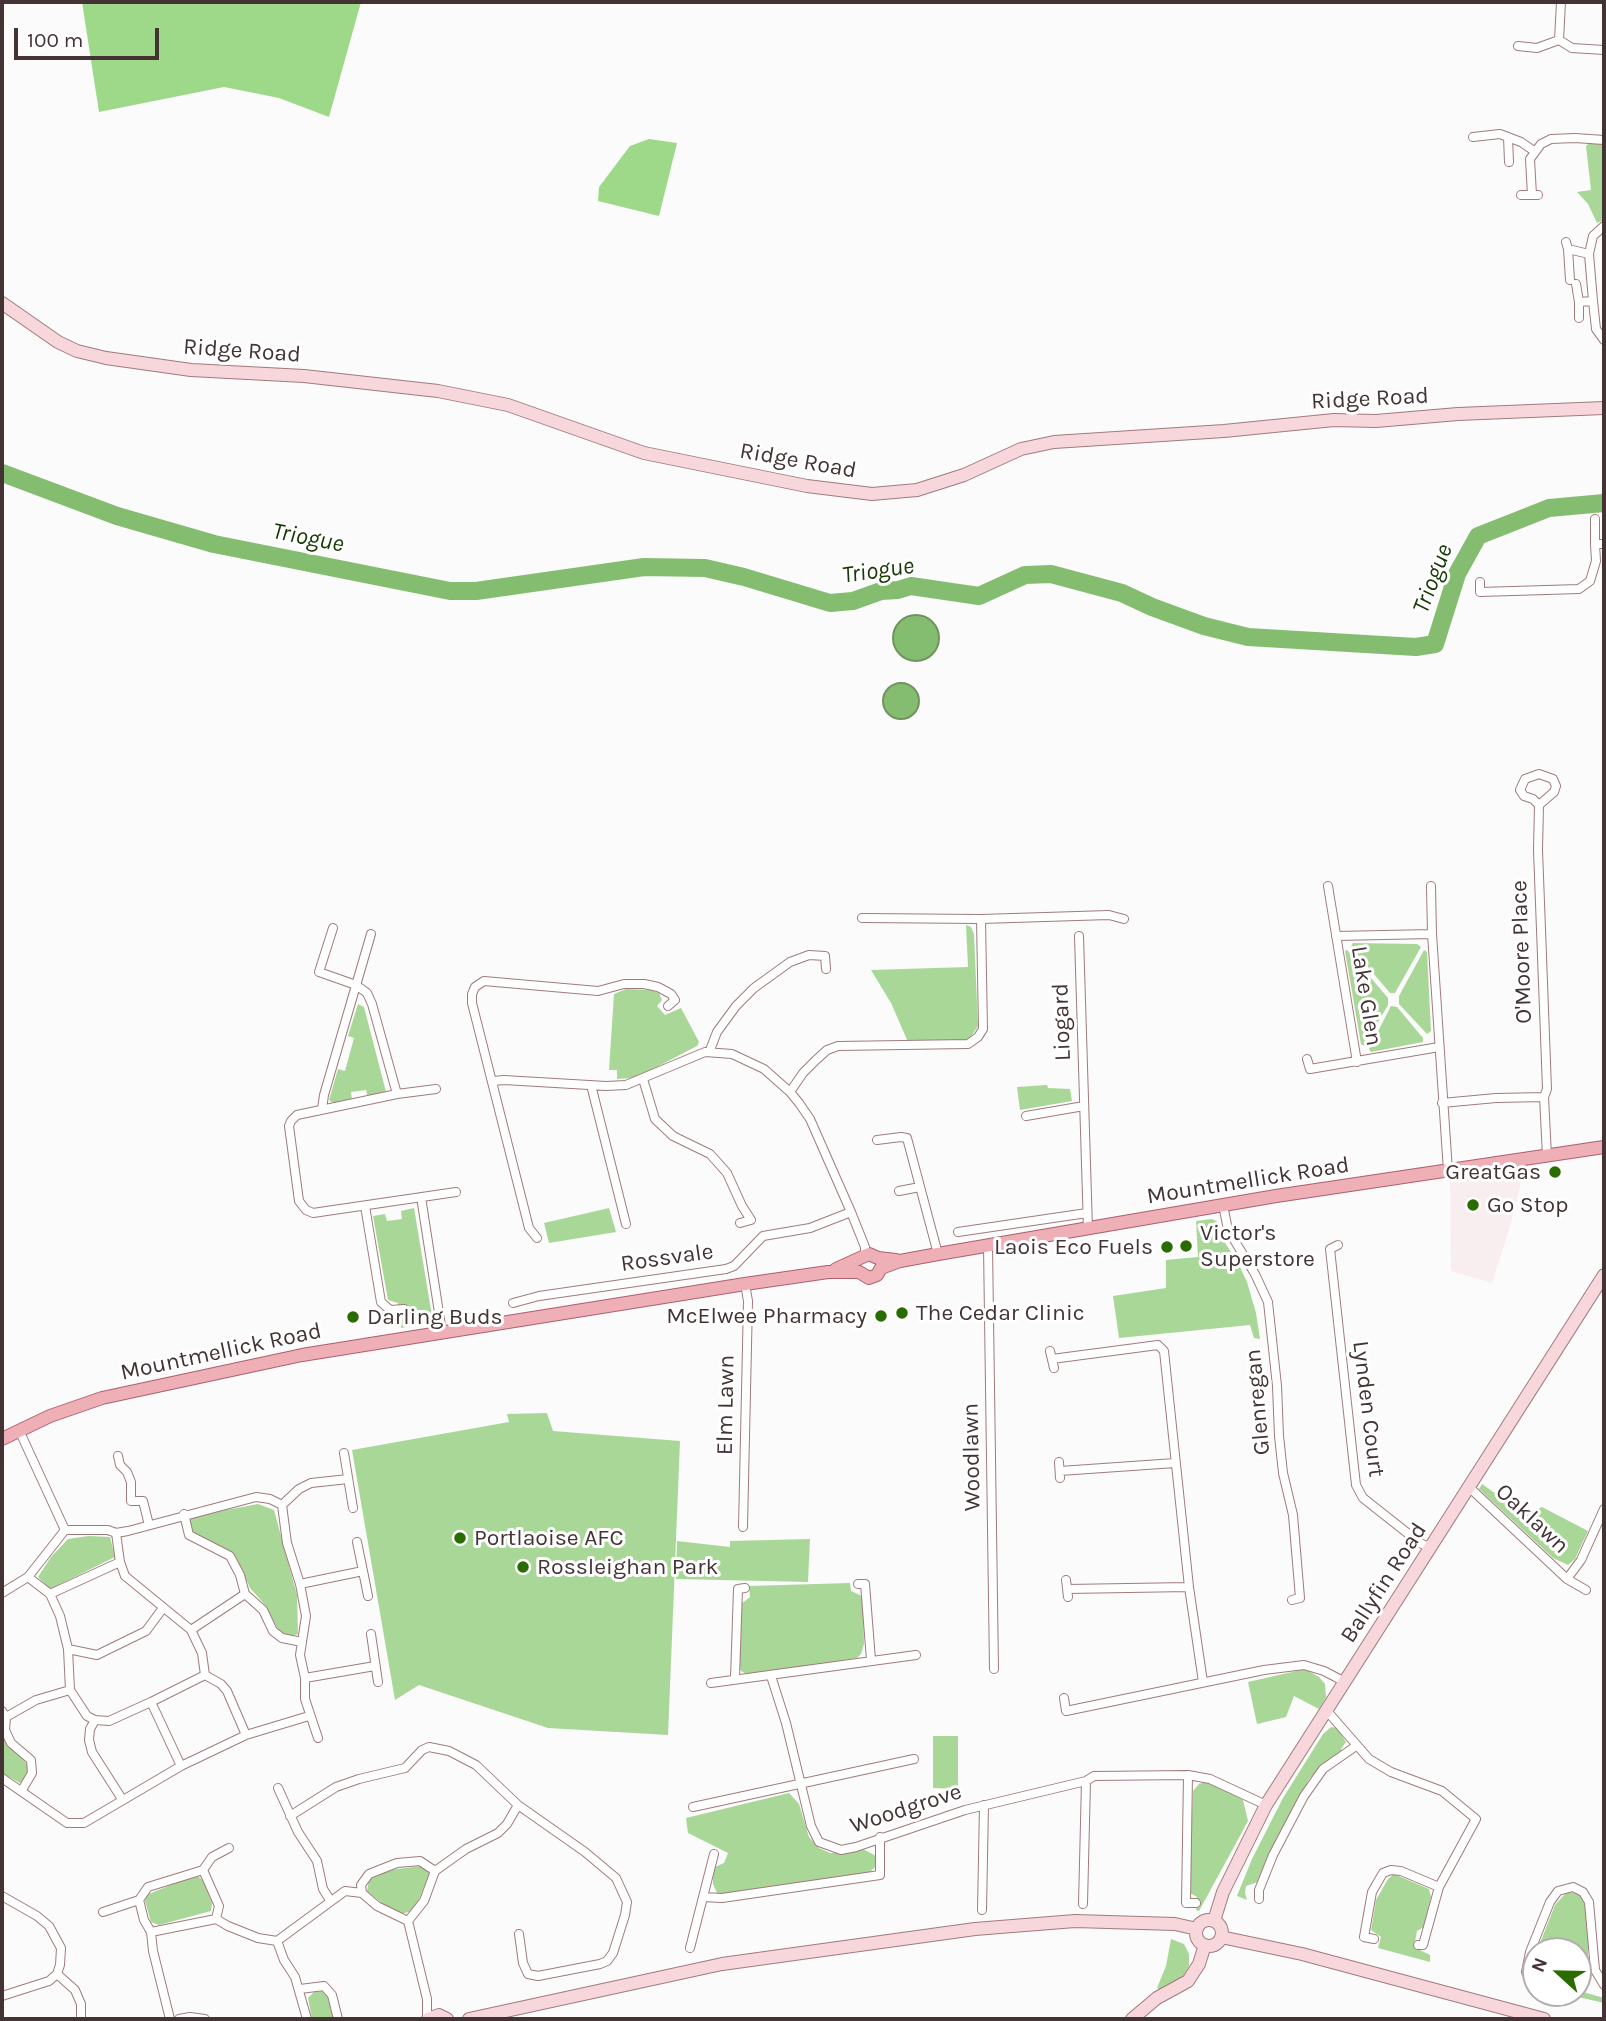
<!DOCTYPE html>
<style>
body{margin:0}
#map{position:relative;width:1606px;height:2021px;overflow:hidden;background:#fbfbfb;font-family:Karla,sans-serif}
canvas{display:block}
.frame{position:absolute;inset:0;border:4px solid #443335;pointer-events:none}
.north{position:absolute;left:1522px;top:1937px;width:70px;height:70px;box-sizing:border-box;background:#fff;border:2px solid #b4adae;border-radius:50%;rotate:292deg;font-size:19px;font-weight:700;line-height:28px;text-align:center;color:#443335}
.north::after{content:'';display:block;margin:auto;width:24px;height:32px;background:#2a6c00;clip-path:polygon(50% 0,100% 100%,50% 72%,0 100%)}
.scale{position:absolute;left:14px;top:28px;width:145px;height:32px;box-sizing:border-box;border:4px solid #443335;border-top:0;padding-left:9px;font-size:21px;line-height:24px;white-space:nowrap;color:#443335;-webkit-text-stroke:5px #fff;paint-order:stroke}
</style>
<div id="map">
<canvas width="1606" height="2021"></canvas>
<div class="frame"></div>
<div class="north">N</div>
<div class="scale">100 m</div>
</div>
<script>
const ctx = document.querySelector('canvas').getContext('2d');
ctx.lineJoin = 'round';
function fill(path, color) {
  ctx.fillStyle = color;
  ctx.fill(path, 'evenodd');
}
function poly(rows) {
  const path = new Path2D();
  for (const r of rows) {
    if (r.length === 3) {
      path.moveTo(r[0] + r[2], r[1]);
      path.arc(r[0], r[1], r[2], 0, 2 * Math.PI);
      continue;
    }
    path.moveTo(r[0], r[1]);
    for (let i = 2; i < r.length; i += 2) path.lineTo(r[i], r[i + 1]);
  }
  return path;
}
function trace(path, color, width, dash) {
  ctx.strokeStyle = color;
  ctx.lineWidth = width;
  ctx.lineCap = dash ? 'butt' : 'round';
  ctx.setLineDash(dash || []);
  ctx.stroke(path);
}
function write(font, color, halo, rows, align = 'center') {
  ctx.font = font + ' Karla,sans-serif';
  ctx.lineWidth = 6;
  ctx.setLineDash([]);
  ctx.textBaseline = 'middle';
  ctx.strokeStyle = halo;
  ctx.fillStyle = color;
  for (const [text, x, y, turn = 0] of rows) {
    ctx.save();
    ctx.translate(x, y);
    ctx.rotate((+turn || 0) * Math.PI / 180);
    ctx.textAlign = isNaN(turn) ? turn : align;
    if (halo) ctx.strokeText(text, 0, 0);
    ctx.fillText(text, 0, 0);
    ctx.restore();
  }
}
fill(poly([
 [1525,1166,1510,1227,1492,1283,1451,1271,1450,1180]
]), '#f9eeef');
fill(poly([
 [1589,143,1604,143,1604,220,1597,223,1588,204,1577,192,1591,190,1586,146],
 [966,925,971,927,974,934,978,1026,970,1038,966,1040,908,1042,891,1003,871,970,968,967],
 [1353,943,1417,944,1421,947,1395,993,1390,993,1351,947],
 [1347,950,1388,998,1388,1005,1364,1046,1361,1044,1345,951],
 [1424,950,1427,952,1431,1031,1427,1034,1399,1004,1399,996],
 [626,989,651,990,659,993,662,1000,657,1006,665,1015,681,1008,699,1042,697,1046,645,1073,632,1078,617,1079,617,1070,609,1070,614,994],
 [358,1004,364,1007,386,1092,384,1095,368,1098,366,1090,351,1092,352,1100,333,1103,329,1100,338,1069,345,1071,354,1038,348,1036],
 [1391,1006,1397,1007,1423,1038,1423,1042,1371,1052,1369,1049],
 [1047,1085,1048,1088,1070,1089,1072,1101,1020,1110,1017,1087],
 [414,1208,433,1322,401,1328,398,1303,388,1300,373,1216,385,1214,387,1221,402,1219,401,1211],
 [609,1208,616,1232,549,1243,544,1223],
 [1212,1219,1218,1222,1224,1241,1239,1265,1247,1282,1256,1313,1260,1339,1254,1338,1250,1325,1119,1338,1113,1296,1166,1288,1166,1260,1198,1257,1196,1221],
 [547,1413,553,1431,680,1441,668,1735,548,1728,419,1685,395,1700,352,1450,509,1422,507,1414],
 [1482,1484,1526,1515,1542,1507,1588,1531,1575,1559,1568,1565,1553,1558,1479,1489],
 [258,1504,274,1510,297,1595,298,1634,289,1637,281,1635,266,1606,250,1588,235,1555,193,1534,189,1521,194,1516],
 [89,1536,110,1537,115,1557,50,1589,38,1577,51,1557,68,1539],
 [810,1539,808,1582,676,1579,677,1541,730,1547,730,1541],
 [850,1583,851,1591,860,1595,863,1600,864,1644,861,1654,857,1658,748,1675,741,1671,738,1665,741,1604,750,1597,749,1586],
 [1305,1669,1319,1677,1325,1684,1326,1697,1319,1709,1294,1696,1286,1717,1257,1724,1248,1682],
 [2,1726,29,1768,25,1779,20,1783,2,1773],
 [1331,1727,1337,1728,1346,1742,1341,1749,1343,1751,1319,1768,1309,1779,1278,1837,1258,1882,1246,1886,1245,1893,1247,1900,1237,1896,1252,1859,1283,1798,1323,1734],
 [933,1736,958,1736,958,1789,933,1788],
 [1205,1782,1212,1783,1243,1800,1248,1821,1199,1911,1196,1910,1197,1897,1190,1893,1189,1888,1193,1791,1199,1784],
 [789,1793,799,1804,809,1837,819,1848,830,1853,844,1853,863,1849,876,1856,877,1865,870,1872,863,1874,718,1895,713,1884,713,1875,715,1867,724,1863,728,1853,688,1833,686,1818],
 [421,1866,428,1870,429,1875,415,1909,409,1912,400,1914,387,1907,367,1891,369,1880,389,1870],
 [1394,1874,1429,1889,1431,1897,1425,1921,1424,1927,1417,1931,1415,1942,1416,1948,1430,1955,1430,1962,1378,1948,1381,1937,1371,1930,1376,1900,1388,1879],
 [196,1875,203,1880,212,1903,211,1911,159,1925,151,1922,145,1901,146,1895],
 [1569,1892,1579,1894,1586,1904,1589,1930,1588,1956,1592,1975,1588,1983,1583,1984,1583,1992,1604,1998,1604,2003,1561,1993,1578,1993,1578,1951,1537,1951,1555,1905,1564,1895],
 [1171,1939,1184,1944,1189,1954,1189,1966,1181,1980,1162,1991,1157,1988,1166,1966],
 [322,1991,327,1995,334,2019,312,2019,308,1998,314,1992]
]), '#a9d798');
fill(poly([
 [82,2,361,2,329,117,279,98,224,87,99,112],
 [649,139,677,143,659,216,598,201,599,187,630,146]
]), '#9ed889');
const water = poly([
 [916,638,23],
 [901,701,18]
]);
fill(water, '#84bd6f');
trace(water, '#71945e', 2);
trace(poly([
 [2,473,117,516,214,544,450,591,476,591,644,567,705,568,744,577,830,603,853,601,881,591,898,590,911,586,979,596,1025,575,1051,574,1122,593,1152,607,1204,626,1248,637,1416,647,1435,644,1457,574,1478,536,1549,508,1604,503]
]), '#84bd6f', 18);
const street = poly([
 [1559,40,1572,48,1604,50],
 [1559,40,1561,2],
 [1518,46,1537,48,1559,40],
 [1473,137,1500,134,1521,142,1534,151],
 [1508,137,1509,162],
 [1521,195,1538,195],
 [1532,195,1530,159,1541,144,1551,139,1575,138,1604,140],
 [1566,242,1568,249,1589,254,1593,236,1604,226],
 [1568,249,1570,280],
 [1576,284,1579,302,1593,301,1589,254],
 [1593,301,1596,329,1604,340],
 [1579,302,1579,318],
 [1595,544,1595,519],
 [1480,582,1480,592,1579,589,1590,581,1596,561,1595,544,1604,544],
 [1539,805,1533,799,1524,796,1520,790,1525,779,1539,774,1553,779,1556,786,1554,792,1539,805,1538,850,1547,1089,1544,1097,1547,1156],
 [1328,886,1357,1062],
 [1431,886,1432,934,1448,1171],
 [862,918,981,919,1109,915,1124,919],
 [333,928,319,972,356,985,367,993,372,1004,397,1094],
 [1079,936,1088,1229],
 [1336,936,1432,934],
 [710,1050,717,1032,736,1006,754,988,790,962,809,955,825,956,826,969],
 [1307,1059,1310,1069,1439,1047],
 [643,1079,655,1119,673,1136,710,1154,727,1173,742,1206,751,1220,740,1223],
 [493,1081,504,1080,606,1086,626,1085,705,1052,732,1054,764,1069,790,1092,799,1103,810,1119,851,1212],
 [591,1085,626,1224],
 [436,1089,397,1094,297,1115,291,1121,289,1126,299,1201,306,1210,313,1213,456,1192],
 [790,1092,803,1073,816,1060,827,1050,838,1046,968,1044,978,1037,983,1029,981,919],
 [1442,1103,1496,1098,1544,1097],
 [322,1109,324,1095,371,934],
 [1026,1116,1084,1106],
 [877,1140,901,1137,907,1138,938,1254],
 [899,1191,920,1187],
 [421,1197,442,1332],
 [1223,1205,1228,1230,1255,1274,1268,1302,1277,1386,1279,1436,1283,1473,1293,1515,1300,1598,1292,1600],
 [365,1206,381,1302,390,1310,404,1309],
 [958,1232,1087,1213],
 [537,1238,529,1228,472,1003,472,994,475,987,484,981,598,991,624,984,644,984,658,987,671,994,675,1000,668,1006],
 [1338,1245,1330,1249,1356,1485,1363,1498,1420,1543,1431,1548],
 [988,1246,994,1669],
 [513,1303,539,1296,726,1269,734,1266,763,1236,810,1228,851,1212,865,1247,865,1254],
 [1050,1351,1054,1368],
 [1052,1359,1158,1345,1164,1351,1189,1587,1203,1682],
 [19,1430,65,1530],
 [344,1453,353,1508],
 [118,1456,120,1465,127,1472,131,1482,131,1501,143,1501,149,1525],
 [1059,1462,1060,1478],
 [1060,1471,1175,1463],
 [1470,1488,1567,1579,1581,1560,1604,1509],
 [282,1505,287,1543,300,1584,306,1616,300,1655,305,1678,305,1699,318,1738],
 [282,1505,299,1489,311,1483,348,1479],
 [184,1514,189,1535,230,1556,240,1575,245,1594,263,1610,273,1631,282,1638,302,1642],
 [743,1527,748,1301,745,1284],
 [65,1530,28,1577,50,1594,60,1616,68,1649,70,1690,87,1716,95,1720,90,1729,89,1740,92,1752,122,1799],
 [65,1530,108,1530,116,1533,128,1531,256,1497,270,1499,282,1505],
 [116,1533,120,1562,125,1576,191,1630,202,1653,205,1675,221,1684,227,1691,246,1735],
 [363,1571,368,1596],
 [1567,1579,1586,1590],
 [1066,1580,1068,1597],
 [300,1584,363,1571,357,1542],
 [858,1584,865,1584,871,1660],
 [1067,1589,1189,1587],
 [2,1593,28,1577],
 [50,1594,120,1562],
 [191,1630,245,1594],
 [371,1634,378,1682],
 [68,1649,97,1655,146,1631,163,1608],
 [771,1676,786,1723,811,1826,819,1842,841,1850,856,1847,965,1810,1086,1781,1094,1776,1188,1775,1210,1779,1266,1805],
 [305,1678,375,1666],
 [735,1678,738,1589,745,1588],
 [711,1683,916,1655],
 [1064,1698,1066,1711,1264,1670,1304,1665,1324,1671,1345,1682],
 [2,1711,6,1717,5,1730,11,1743,31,1760,32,1773,22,1790],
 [1327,1711,1369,1759,1391,1772,1442,1791,1476,1819,1439,1887,1423,1945,1418,1945],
 [6,1717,36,1700,70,1690],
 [95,1720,109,1721,151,1702],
 [181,1766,151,1702,205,1675],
 [1188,1775,1186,1903,1196,1903],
 [2,1778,67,1823,84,1823,181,1766,246,1735,309,1716],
 [278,1788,298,1832,317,1861,323,1889,330,1900],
 [693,1807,914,1759],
 [290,1816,336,1787,359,1779,405,1768,422,1750,429,1747,449,1751,476,1765,518,1805],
 [203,1870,212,1857,229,1848],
 [362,1893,361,1885,369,1874,397,1863,420,1861,435,1871],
 [2,1896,37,1916,49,1926,61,1948,60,1965,57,1974,49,1981,2,1996],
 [703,1897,722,1898,880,1875,880,1837],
 [1259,1899,1259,1890,1273,1855,1304,1796,1323,1769,1356,1746],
 [139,1900,144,1920,151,1932,153,1951,170,2019],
 [1083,1904,1086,1781],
 [982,1910,984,1805],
 [103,1912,139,1900,148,1887,203,1870,219,1906,216,1919,228,1926,258,1938,277,1941,345,1891,362,1893,377,1906,408,1921],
 [151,1932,216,1919],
 [1374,1939,1364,1937,1372,1892,1383,1873,1391,1870,1401,1871,1439,1887],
 [277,1941,284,1960,295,1977,307,2019],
 [690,1948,714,1854],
 [57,1974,75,1990,81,2004,81,2019],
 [1529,1978,1526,1972,1530,1952,1550,1902,1558,1891,1573,1887,1583,1892,1589,1902,1595,1970,1604,1985],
 [300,1989,324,1986,332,1995,338,2019],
 [179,2019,190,2017,205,2019],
 [427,2019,427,1999,408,1921,424,1901,435,1871,466,1849,498,1833,507,1824,518,1805,585,1852,616,1878,627,1902,625,1915,613,1953,607,1961,600,1964,538,1976,528,1974,523,1963,519,1934]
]);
const secondary = poly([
 [2,303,58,342,77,351,106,358,191,370,304,376,438,391,508,405,644,453,807,486,872,494,917,490,964,475,1021,449,1054,442,1224,431,1334,420,1376,421,1458,414,1604,408],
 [1209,1933,13],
 [1214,1921,1223,1892,1266,1805,1604,1275],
 [1221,1937,1302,1954,1544,2019],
 [428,2019,439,2015,447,2019],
 [469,2019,722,1964,975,1929,1075,1921,1175,1924,1197,1929],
 [1132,2019,1157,1998,1188,1981,1199,1964,1205,1945]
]);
const primary = poly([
 [881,1268,900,1261,938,1254,1276,1196,1604,1147],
 [836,1269,869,1254,878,1258,896,1260],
 [859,1272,869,1278,877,1275,881,1268],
 [2,1439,50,1416,102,1398,302,1355,745,1284,828,1272,859,1272]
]);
trace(street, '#a17a7d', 10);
trace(secondary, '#a17a7d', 14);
trace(primary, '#ad606a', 14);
trace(street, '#fff', 8);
trace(secondary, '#f7d7db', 12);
trace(primary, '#efafb7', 12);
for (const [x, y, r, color] of [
 [1555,1172,7,"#2a6c00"],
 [1473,1205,7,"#2a6c00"],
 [1186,1246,7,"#2a6c00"],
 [1167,1247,7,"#2a6c00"],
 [902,1313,7,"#2a6c00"],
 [881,1316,7,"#2a6c00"],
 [353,1317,7,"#2a6c00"],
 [460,1538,7,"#2a6c00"],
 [523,1567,7,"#2a6c00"]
]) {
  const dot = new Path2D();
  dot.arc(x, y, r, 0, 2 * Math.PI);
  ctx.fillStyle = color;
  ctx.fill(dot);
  trace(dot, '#fff', 2.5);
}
write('23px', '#443335', '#fff', [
 ["Ridge Road",242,351,4],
 ["Ridge Road",1370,399,-3],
 ["Ridge Road",798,461,10],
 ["O'Moore Place",1522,952,-92],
 ["Lake Glen",1366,996,81],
 ["Liogard",1062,1022,-92],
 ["Mountmellick Road",1248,1181,-9],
 ["Rossvale",667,1258,-8],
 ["Mountmellick Road",221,1352,-12],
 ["Glenregan",1258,1402,-95],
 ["Elm Lawn",726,1405,-89],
 ["Lynden Court",1368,1409,83],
 ["Woodlawn",972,1457,-91],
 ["Oaklawn",1532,1519,43],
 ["Ballyfin Road",1384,1583,-57],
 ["Woodgrove",906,1809,-18]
]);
write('23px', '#443335', '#fff', [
 ["GreatGas",1541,1172,"right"],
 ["Go Stop",1487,1205],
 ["Victor's",1200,1233],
 ["Superstore",1200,1259],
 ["Laois Eco Fuels",1153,1247,"right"],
 ["The Cedar Clinic",916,1313],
 ["McElwee Pharmacy",867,1316,"right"],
 ["Darling Buds",367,1317],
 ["Portlaoise AFC",474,1538],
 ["Rossleighan Park",537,1567]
], 'left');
write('italic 24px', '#143902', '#fff', [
 ["Triogue",308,538,11],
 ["Triogue",878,571,-8],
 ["Triogue",1433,579,-69]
]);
</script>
